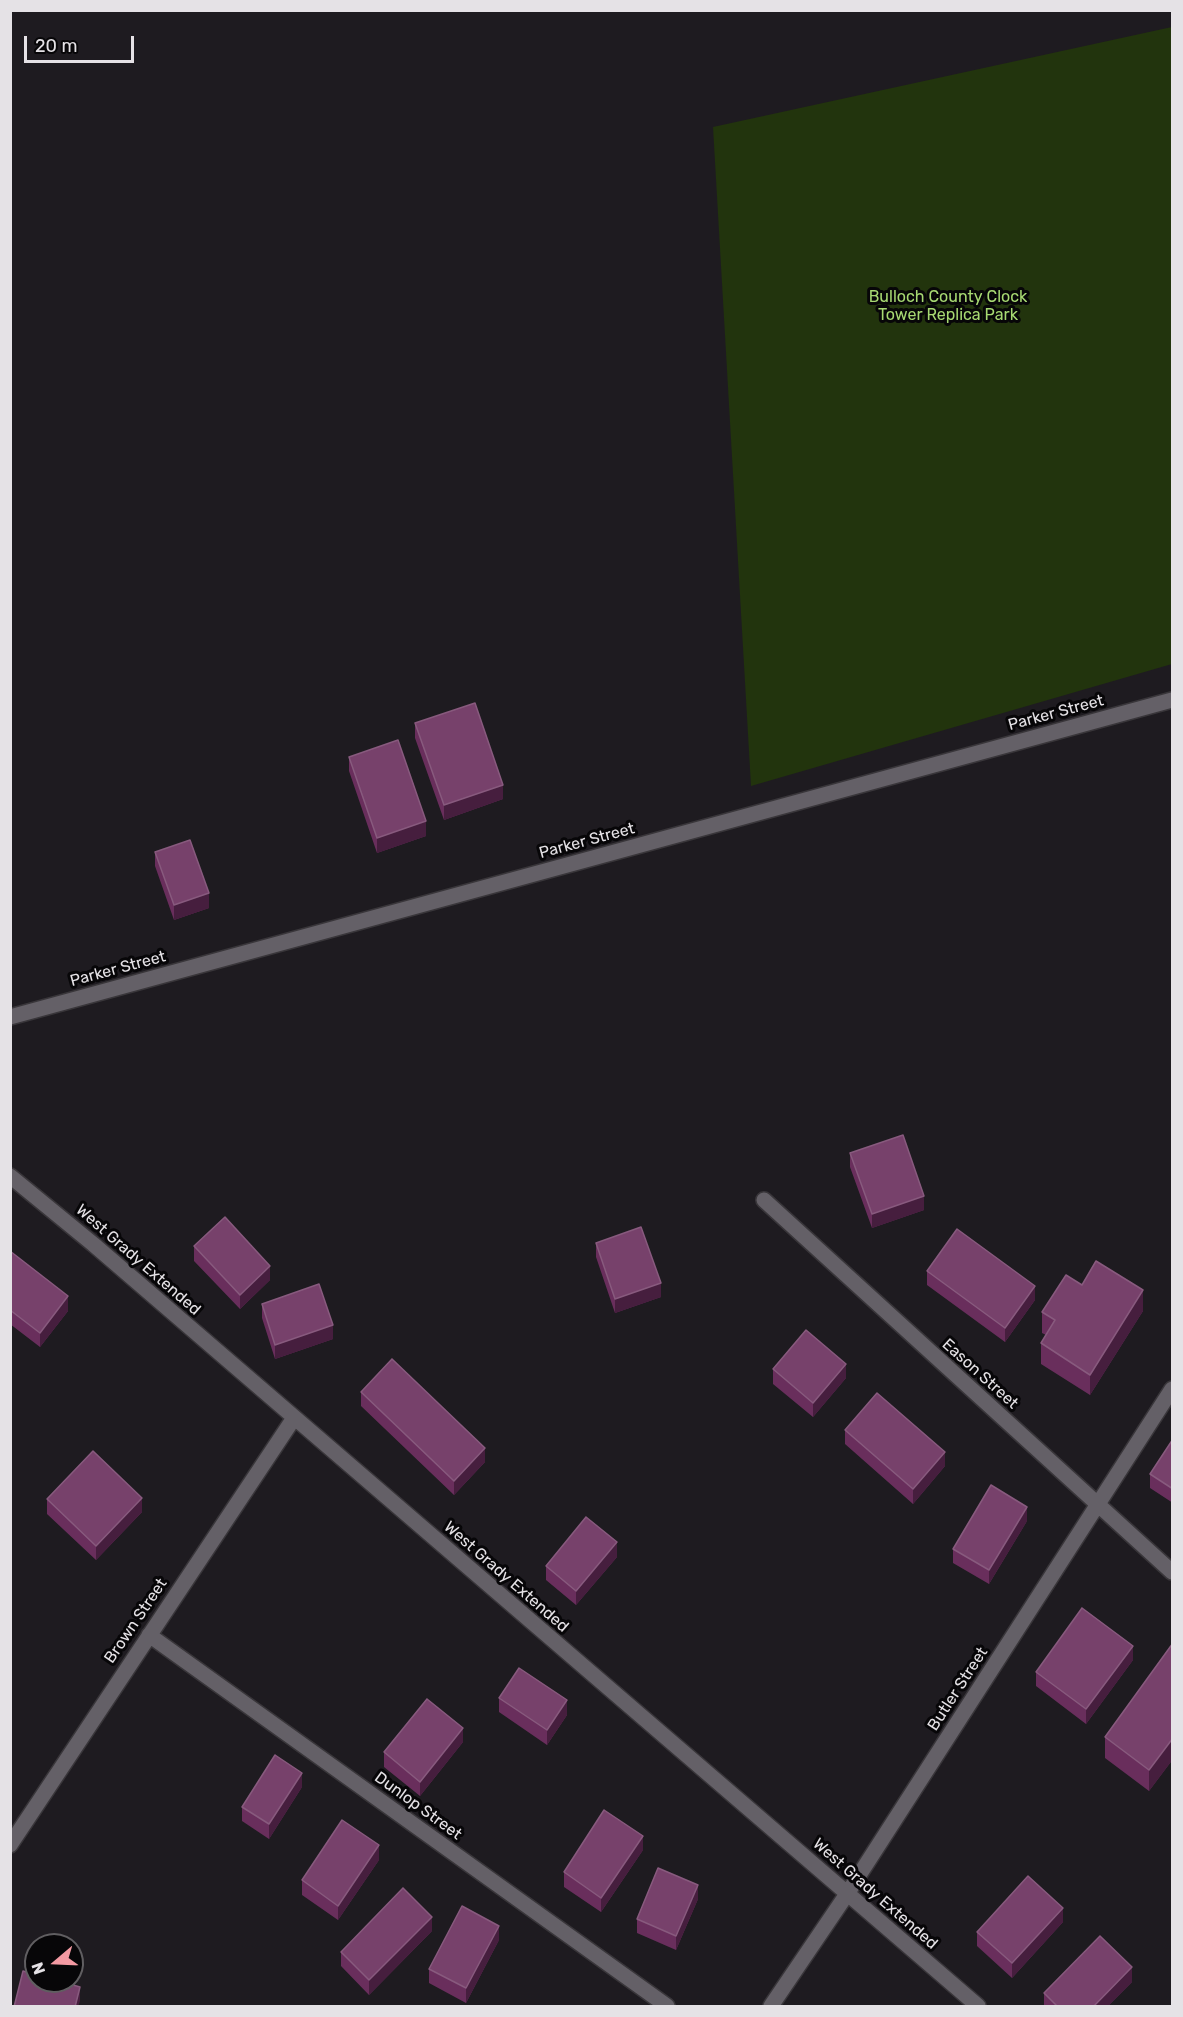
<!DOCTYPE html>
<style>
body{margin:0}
#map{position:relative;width:1183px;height:2017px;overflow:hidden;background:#1e1b20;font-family:Rubik,sans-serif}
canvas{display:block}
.frame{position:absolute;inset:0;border:12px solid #e5e2e6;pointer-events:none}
.north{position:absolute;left:24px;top:1933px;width:60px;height:60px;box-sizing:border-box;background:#070608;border:2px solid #605e61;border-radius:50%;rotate:251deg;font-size:16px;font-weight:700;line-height:24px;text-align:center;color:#e5e2e6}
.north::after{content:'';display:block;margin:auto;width:21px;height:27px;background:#f49aa3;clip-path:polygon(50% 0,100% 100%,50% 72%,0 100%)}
.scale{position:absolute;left:24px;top:36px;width:110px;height:27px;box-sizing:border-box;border:3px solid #e5e2e6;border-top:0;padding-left:8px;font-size:18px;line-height:21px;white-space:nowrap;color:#e5e2e6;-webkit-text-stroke:4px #070608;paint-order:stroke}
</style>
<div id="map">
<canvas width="1183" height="2017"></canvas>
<div class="frame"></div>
<div class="north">N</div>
<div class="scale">20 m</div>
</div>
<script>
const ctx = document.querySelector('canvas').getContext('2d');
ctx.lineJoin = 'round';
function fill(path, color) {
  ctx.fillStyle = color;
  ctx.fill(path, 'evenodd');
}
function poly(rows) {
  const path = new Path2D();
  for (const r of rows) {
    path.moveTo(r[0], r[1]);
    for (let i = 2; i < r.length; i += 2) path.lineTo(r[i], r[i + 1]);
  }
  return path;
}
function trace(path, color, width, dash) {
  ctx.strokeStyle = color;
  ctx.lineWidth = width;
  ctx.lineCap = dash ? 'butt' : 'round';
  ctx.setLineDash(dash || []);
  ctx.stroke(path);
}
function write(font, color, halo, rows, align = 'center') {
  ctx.font = font + ' Rubik,sans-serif';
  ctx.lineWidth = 6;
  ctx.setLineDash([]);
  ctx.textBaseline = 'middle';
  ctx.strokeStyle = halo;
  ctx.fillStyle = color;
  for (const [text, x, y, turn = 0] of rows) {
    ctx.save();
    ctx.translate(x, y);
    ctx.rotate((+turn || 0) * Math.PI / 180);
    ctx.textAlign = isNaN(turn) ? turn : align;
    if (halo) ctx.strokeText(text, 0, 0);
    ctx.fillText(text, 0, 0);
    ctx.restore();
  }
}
fill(poly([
 [1172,27,1172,664,751,786,713,127]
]), '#22340d');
const minor = poly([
 [10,1017,1172,700],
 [10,1176,93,1244,978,2006],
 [764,1200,1172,1572],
 [149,1635,667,2006],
 [10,1845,294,1418],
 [771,2006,847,1894,1172,1389]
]);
trace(minor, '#39363a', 18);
trace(minor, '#646067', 15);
fill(poly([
 [415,723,503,799,444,820,415,738],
 [349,757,426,836,377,853,349,771],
 [155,852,209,908,174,920,155,866],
 [850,1153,924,1210,872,1228,850,1167],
 [596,1243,661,1297,615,1313,596,1257],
 [194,1246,270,1280,240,1309,194,1261],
 [10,1251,68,1311,40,1347,10,1324],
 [927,1271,1035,1300,1005,1342,927,1285],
 [1082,1285,1143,1311,1090,1395,1041,1364,1041,1343,1046,1335,1042,1333,1042,1312],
 [262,1304,333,1339,275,1359,262,1318],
 [773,1369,846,1378,813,1417,773,1384],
 [361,1392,485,1462,454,1495,361,1406],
 [845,1430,945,1466,913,1504,845,1444],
 [1173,1439,1173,1503,1150,1488,1150,1474],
 [47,1499,142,1512,96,1560,47,1514],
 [1027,1521,989,1584,953,1563,953,1549],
 [617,1557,576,1605,546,1580,546,1566],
 [1173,1643,1173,1759,1149,1791,1105,1758,1105,1737],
 [1133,1660,1086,1724,1036,1686,1036,1672],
 [499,1698,567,1715,547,1745,499,1712],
 [463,1742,420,1796,384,1767,384,1752],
 [302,1787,269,1839,242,1821,242,1807],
 [643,1850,601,1912,564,1887,564,1872],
 [379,1860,338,1920,302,1895,302,1880],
 [698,1899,676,1950,637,1933,637,1919],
 [1063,1922,1012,1978,977,1946,977,1932],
 [432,1931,369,1995,341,1966,341,1952],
 [499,1940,466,2003,429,1983,429,1969],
 [1132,1982,1107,2007,1044,2007,1044,1993]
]), '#692e5c');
fill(poly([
 [503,785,503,799,444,820,444,805],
 [426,821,426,836,377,853,377,838],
 [209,893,209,908,174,920,174,905],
 [924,1196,924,1210,872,1228,872,1214],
 [270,1266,270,1280,240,1309,240,1295],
 [661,1283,661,1297,615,1313,615,1299],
 [1035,1286,1035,1300,1005,1342,1005,1328],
 [1143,1290,1143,1311,1090,1395,1090,1375],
 [68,1296,68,1311,40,1347,40,1333],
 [333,1325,333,1339,275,1359,275,1345],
 [846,1364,846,1378,813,1417,813,1403],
 [485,1448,485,1462,454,1495,454,1481],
 [945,1452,945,1466,913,1504,913,1489],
 [142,1498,142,1512,96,1560,96,1546],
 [1027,1507,1027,1521,989,1584,989,1570],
 [617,1542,617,1557,576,1605,576,1591],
 [1133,1646,1133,1660,1086,1724,1086,1709],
 [567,1700,567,1715,547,1745,547,1730],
 [463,1728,463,1742,420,1796,420,1782],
 [1173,1738,1173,1759,1149,1791,1149,1770],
 [302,1773,302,1787,269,1839,269,1824],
 [643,1836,643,1850,601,1912,601,1898],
 [379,1845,379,1860,338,1920,338,1906],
 [698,1885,698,1899,676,1950,676,1936],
 [1063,1908,1063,1922,1012,1978,1012,1963],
 [432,1917,432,1931,369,1995,369,1980],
 [499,1926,499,1940,466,2003,466,1988],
 [1132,1967,1132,1982,1107,2007,1093,2007],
 [80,1987,80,2001,78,2007,75,2007]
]), '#461e3e');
const building = poly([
 [475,703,503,785,444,805,415,723,475,703],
 [398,740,426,821,377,838,349,757,398,740],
 [190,840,209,893,174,905,155,852,190,840],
 [903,1135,924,1196,872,1214,850,1153,903,1135],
 [225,1217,270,1266,240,1295,194,1246,225,1217],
 [641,1227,661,1283,615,1299,596,1243,641,1227],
 [957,1229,1035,1286,1005,1328,927,1271,957,1229],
 [10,1251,68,1296,40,1333,10,1310,10,1251],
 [1096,1261,1143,1290,1090,1375,1041,1343,1055,1320,1042,1312,1066,1275,1082,1285,1096,1261],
 [319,1284,333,1325,275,1345,262,1304,319,1284],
 [806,1330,846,1364,813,1403,773,1369,806,1330],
 [392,1359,485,1448,454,1481,361,1392,392,1359],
 [877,1393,945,1452,913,1489,845,1430,877,1393],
 [1173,1439,1173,1489,1150,1474,1173,1439],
 [93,1451,142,1498,96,1546,47,1499,93,1451],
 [991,1485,1027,1507,989,1570,953,1549,991,1485],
 [586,1517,617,1542,576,1591,546,1566,586,1517],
 [1082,1608,1133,1646,1086,1709,1036,1672,1082,1608],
 [1173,1643,1173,1738,1149,1770,1105,1737,1173,1643],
 [519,1668,567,1700,547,1730,499,1698,519,1668],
 [427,1699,463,1728,420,1782,384,1752,427,1699],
 [275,1755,302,1773,269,1824,242,1807,275,1755],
 [604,1810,643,1836,601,1898,564,1872,604,1810],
 [342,1820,379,1845,338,1906,302,1880,342,1820],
 [658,1868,698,1885,676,1936,637,1919,658,1868],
 [1028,1876,1063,1908,1012,1963,977,1932,1028,1876],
 [403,1888,432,1917,369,1980,341,1952,403,1888],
 [462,1906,499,1926,466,1988,429,1969,462,1906],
 [1100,1936,1132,1967,1093,2007,1058,2007,1044,1993,1100,1936],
 [23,1971,36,1975,36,1981,59,1981,80,1987,75,2007,14,2007,23,1971]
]);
fill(building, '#77416b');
trace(building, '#885a7e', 1.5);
write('16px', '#a7d972', '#070608', [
 ["Bulloch County Clock",948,297],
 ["Tower Replica Park",948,315]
]);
write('16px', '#e5e2e6', '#070608', [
 ["Parker Street",1056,713,-15],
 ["Parker Street",587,841,-15],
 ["Parker Street",118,969,-15],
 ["West Grady Extended",138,1260,41],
 ["Eason Street",980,1374,42],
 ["West Grady Extended",506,1577,41],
 ["Brown Street",136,1621,-56],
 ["Butler Street",958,1689,-57],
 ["Dunlop Street",418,1806,36],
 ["West Grady Extended",875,1894,41]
]);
</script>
